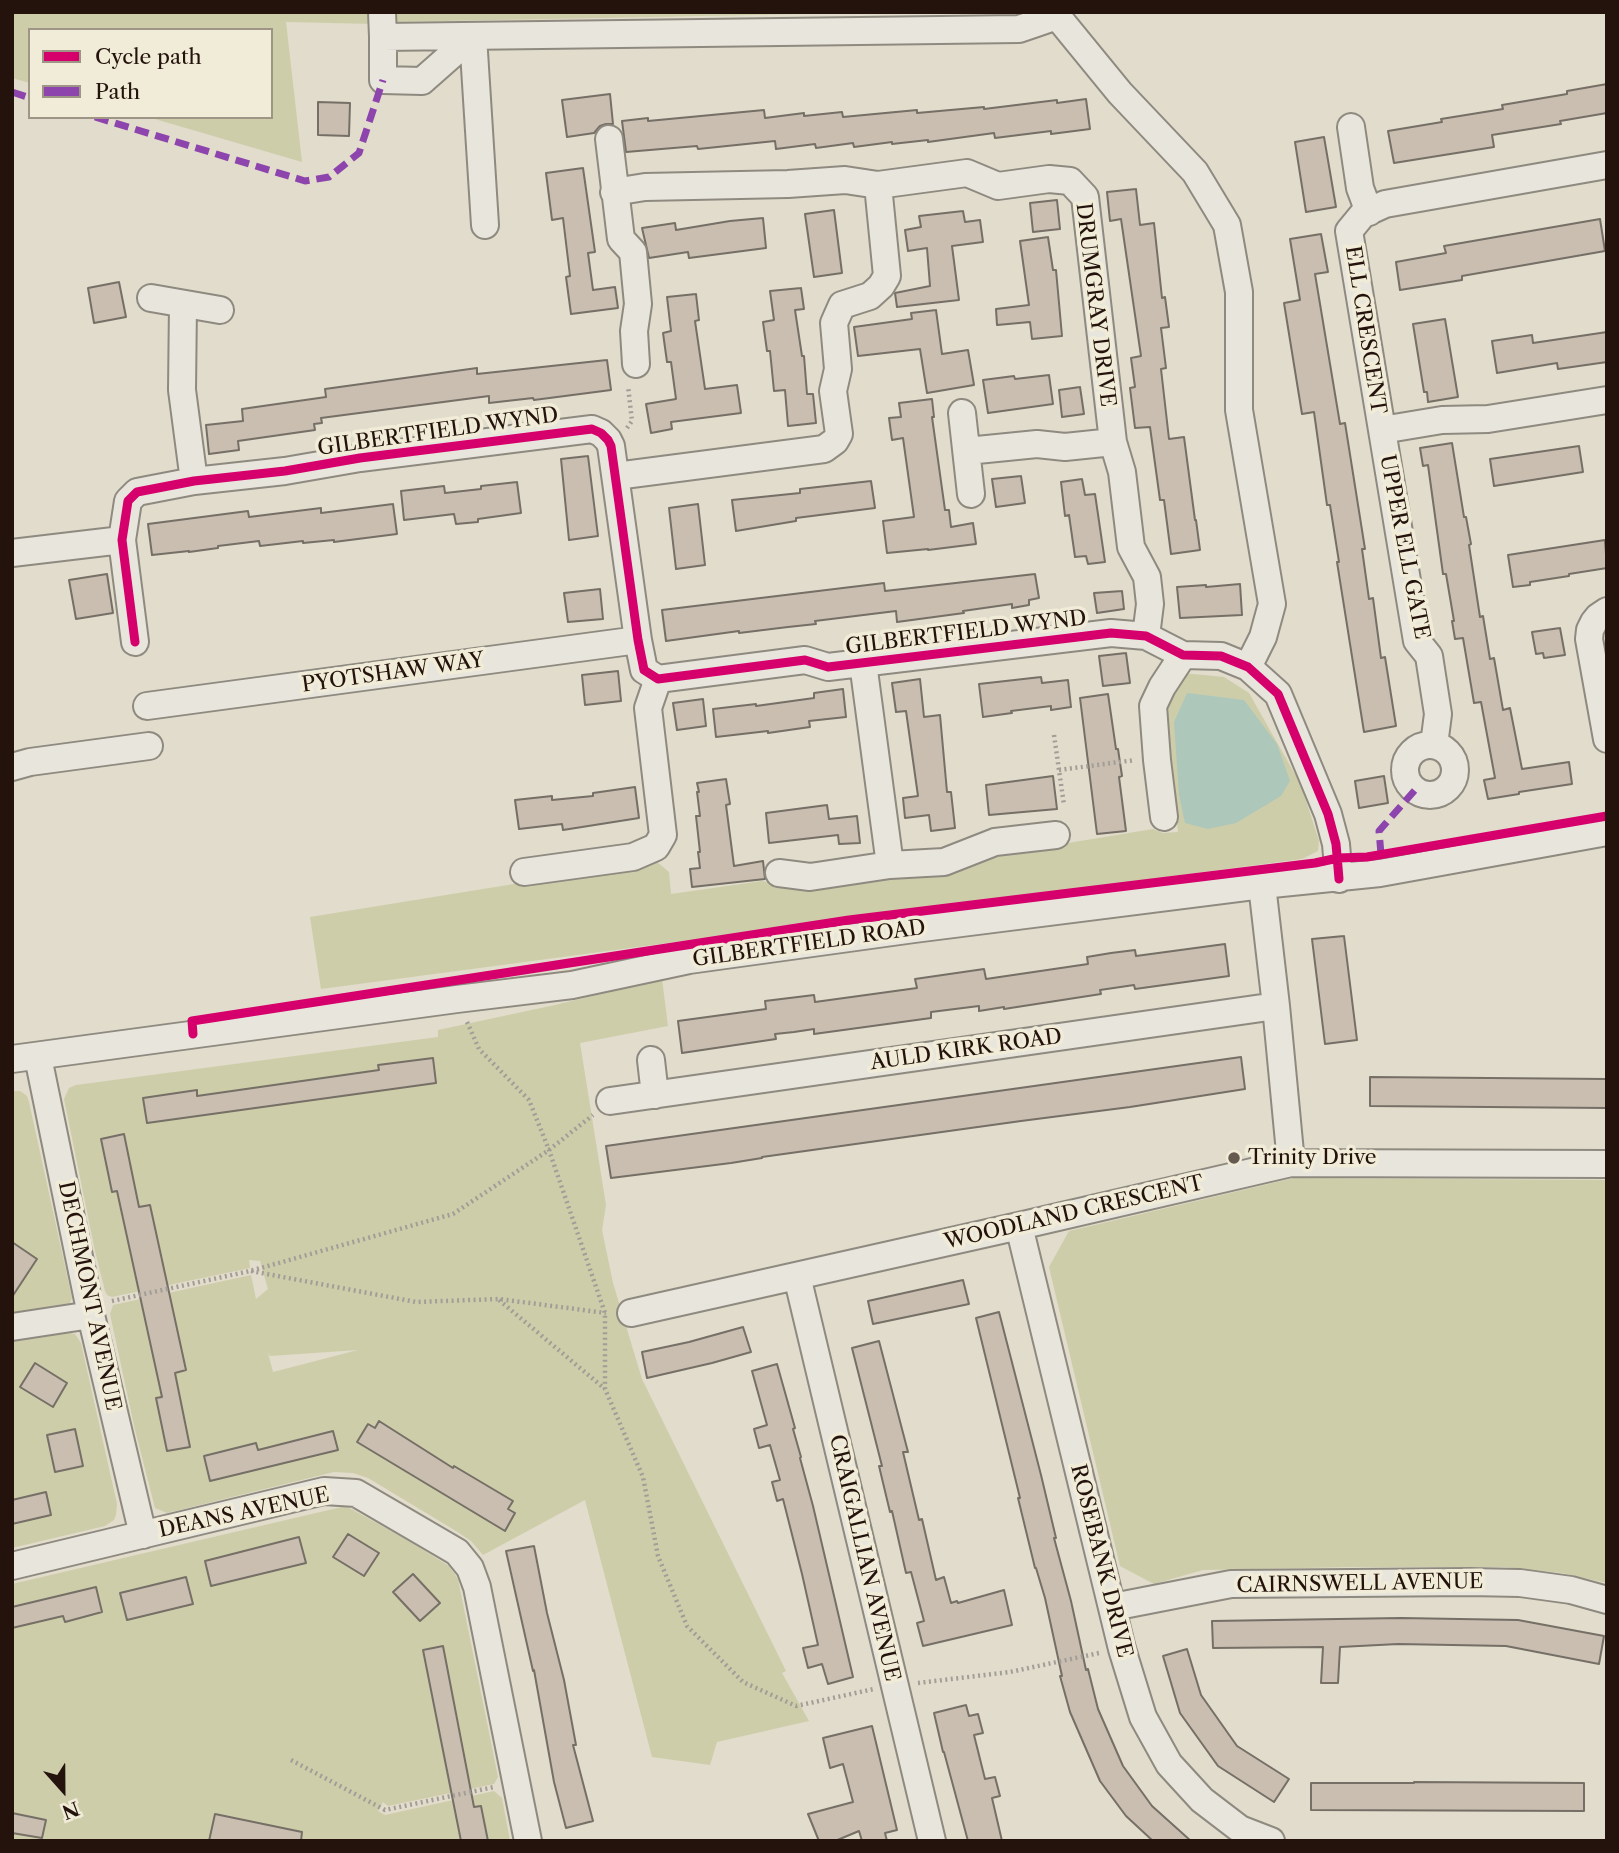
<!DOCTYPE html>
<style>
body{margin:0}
#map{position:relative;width:1619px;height:1853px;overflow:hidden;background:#e1dccb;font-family:"Libre Caslon Text",serif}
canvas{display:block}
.frame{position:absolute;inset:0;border:14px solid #24120c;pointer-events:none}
.legend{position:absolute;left:28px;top:28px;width:245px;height:91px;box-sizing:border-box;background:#f1ecd8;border:2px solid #9f9586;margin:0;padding:9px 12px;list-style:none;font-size:21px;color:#24120c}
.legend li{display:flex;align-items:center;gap:14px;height:35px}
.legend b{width:35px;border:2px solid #9f9586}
.north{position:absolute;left:28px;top:1755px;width:70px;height:70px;-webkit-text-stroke:5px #f1ecd8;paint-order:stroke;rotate:159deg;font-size:19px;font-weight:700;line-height:28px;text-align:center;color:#24120c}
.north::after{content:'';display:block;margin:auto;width:24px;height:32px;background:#24120c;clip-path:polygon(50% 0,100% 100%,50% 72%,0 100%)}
</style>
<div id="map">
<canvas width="1619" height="1853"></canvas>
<div class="frame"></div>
<ul class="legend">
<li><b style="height:9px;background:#d6006c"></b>Cycle path</li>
<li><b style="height:9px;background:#8e44ad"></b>Path</li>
</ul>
<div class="north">N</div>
</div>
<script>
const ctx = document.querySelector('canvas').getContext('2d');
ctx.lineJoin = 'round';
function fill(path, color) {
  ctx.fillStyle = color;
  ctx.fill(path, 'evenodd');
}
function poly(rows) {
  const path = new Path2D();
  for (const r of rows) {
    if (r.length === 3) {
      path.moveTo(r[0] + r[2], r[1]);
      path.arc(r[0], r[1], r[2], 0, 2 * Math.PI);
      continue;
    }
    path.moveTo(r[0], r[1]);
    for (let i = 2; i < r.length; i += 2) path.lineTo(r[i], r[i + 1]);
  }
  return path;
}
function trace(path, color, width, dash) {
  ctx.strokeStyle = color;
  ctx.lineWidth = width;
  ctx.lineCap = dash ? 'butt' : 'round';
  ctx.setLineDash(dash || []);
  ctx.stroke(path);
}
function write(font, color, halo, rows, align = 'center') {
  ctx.font = font + ' "Libre Caslon Text",serif';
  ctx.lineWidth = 7;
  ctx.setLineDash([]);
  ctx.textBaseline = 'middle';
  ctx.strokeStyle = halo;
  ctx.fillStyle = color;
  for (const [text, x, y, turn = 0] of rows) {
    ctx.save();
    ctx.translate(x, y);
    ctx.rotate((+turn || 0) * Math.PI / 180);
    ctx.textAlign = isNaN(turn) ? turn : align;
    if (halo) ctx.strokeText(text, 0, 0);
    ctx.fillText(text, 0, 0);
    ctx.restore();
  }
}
fill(poly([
 [12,12,372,12,373,24,286,22,302,162,148,117,271,117,271,30,30,30,30,83,12,78],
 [392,12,907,12,393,22],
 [1183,673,1224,677,1249,693,1301,785,1319,841,1318,851,1302,859,321,989,310,917,656,861,669,872,671,894,762,881,773,883,983,853,1068,843,1153,829,1163,833,1178,832,1163,703],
 [662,979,668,1026,580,1043,606,1205,602,1230,613,1283,642,1379,786,1671,782,1673,809,1721,717,1742,710,1765,652,1757,585,1500,483,1555,471,1541,456,1531,368,1478,353,1473,334,1472,167,1513,155,1508,135,1430,110,1314,113,1305,251,1275,256,1299,268,1289,260,1261,249,1260,250,1268,112,1297,107,1295,105,1291,95,1251,64,1099,69,1088,76,1085,438,1037,438,1030,555,1005],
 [358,1350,273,1372,268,1353,270,1356],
 [12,1091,20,1091,23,1093,27,1096,29,1102,72,1298,69,1305,12,1316],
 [1294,1178,1607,1180,1607,1583,1562,1573,1505,1567,1351,1567,1203,1570,1154,1584,1120,1566,1049,1267,1069,1231],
 [65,1332,75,1334,81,1343,117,1504,116,1515,114,1520,105,1526,12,1548,12,1339],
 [346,1506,407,1540,449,1566,458,1579,498,1777,494,1784,388,1806,383,1802,378,1811,385,1815,494,1791,502,1798,510,1841,12,1841,12,1584]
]), '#cecdaa');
fill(poly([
 [1187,693,1244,700,1277,744,1290,781,1281,796,1236,823,1208,829,1185,823,1179,795,1174,722]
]), '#adc7ba');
const building = poly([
 [1607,84,1607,113,1560,121,1561,124,1492,135,1494,147,1394,163,1388,131,1442,122,1441,119,1503,109,1502,105,1567,94,1567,91,1607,84],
 [610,94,613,124,606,124,600,126,594,133,567,137,562,100,610,94],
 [1086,99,1090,129,1051,134,1051,131,995,138,994,133,928,142,928,140,892,144,892,142,854,147,853,143,816,148,815,144,776,149,775,141,698,149,697,146,626,152,622,121,648,118,648,121,764,110,765,118,804,113,804,116,842,112,843,117,917,110,917,113,984,107,984,109,1057,100,1057,103,1086,99],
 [318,102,350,103,349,136,318,135,318,102],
 [1324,137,1336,207,1306,212,1295,142,1324,137],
 [583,168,595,252,588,253,593,290,615,287,618,308,571,314,566,277,570,276,563,218,552,220,546,173,583,168],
 [1136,189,1140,225,1154,223,1162,298,1165,297,1169,327,1161,328,1166,368,1161,369,1169,439,1184,437,1195,520,1196,520,1200,550,1171,554,1164,500,1160,500,1150,427,1135,428,1130,388,1135,387,1131,358,1141,356,1121,219,1110,221,1107,192,1136,189],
 [1057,200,1060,229,1033,232,1030,203,1057,200],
 [834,210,842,273,814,277,805,214,834,210],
 [963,211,965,222,980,220,983,242,952,246,959,300,897,307,895,293,930,286,927,248,908,251,905,230,921,227,919,216,963,211],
 [763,218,766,248,689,258,688,252,649,258,642,228,675,223,676,230,730,221,763,218],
 [1600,219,1605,251,1462,276,1462,280,1400,290,1396,262,1446,253,1444,246,1600,219],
 [1321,234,1328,272,1315,274,1340,424,1345,423,1365,549,1362,549,1369,599,1373,598,1381,658,1385,657,1396,726,1364,732,1337,562,1339,562,1330,505,1327,505,1314,412,1302,414,1284,303,1300,300,1290,239,1321,234],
 [1048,237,1053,270,1056,270,1062,336,1032,339,1030,322,997,325,996,309,1029,305,1020,241,1048,237],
 [119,282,126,317,94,323,88,288,119,282],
 [801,288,804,309,795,310,802,356,804,356,807,394,813,394,816,423,788,426,785,390,774,391,770,351,767,351,763,322,774,320,770,291,801,288],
 [696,294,699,320,695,321,705,389,737,385,741,413,671,422,672,429,651,433,646,404,676,399,671,362,667,362,663,333,671,331,667,297,696,294],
 [936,310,942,354,968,350,974,385,927,393,920,349,858,356,854,327,912,319,911,313,936,310],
 [1445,319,1458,397,1428,402,1427,392,1424,392,1413,324,1445,319],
 [1607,332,1607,362,1558,369,1557,363,1497,373,1492,341,1532,335,1533,343,1607,332],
 [607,360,611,390,534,400,533,398,489,403,489,396,321,418,322,423,314,424,315,430,238,441,239,450,209,454,206,425,243,421,242,409,326,397,325,389,477,368,477,374,607,360],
 [1049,375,1053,404,988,413,983,380,1014,376,1015,379,1049,375],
 [1080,387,1084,414,1062,417,1059,390,1080,387],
 [932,399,934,417,932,417,945,510,949,510,951,527,973,523,976,544,928,550,928,549,887,553,883,521,914,517,903,438,892,440,889,418,901,417,899,403,932,399],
 [1452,443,1464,517,1466,517,1471,544,1469,545,1480,617,1483,616,1490,659,1494,658,1503,710,1510,708,1522,769,1569,762,1572,784,1519,792,1519,794,1488,799,1484,780,1495,778,1481,702,1474,703,1463,638,1455,639,1452,621,1454,621,1446,574,1443,574,1428,465,1423,466,1420,448,1452,443],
 [1579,446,1583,472,1494,486,1490,459,1579,446],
 [588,456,598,536,569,540,561,459,588,456],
 [1021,476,1025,503,996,507,992,479,1021,476],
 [1082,479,1085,495,1095,494,1105,562,1088,564,1086,556,1075,557,1069,515,1065,516,1061,482,1082,479],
 [871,481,875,508,796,518,796,521,736,531,732,500,800,493,800,489,871,481],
 [517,482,521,513,478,519,478,522,456,524,454,514,404,520,401,491,444,486,445,493,481,489,481,486,517,482],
 [393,504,397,534,334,542,334,540,303,543,303,541,260,546,259,541,218,546,218,548,189,552,189,551,152,555,148,524,248,511,249,517,321,508,321,513,393,504],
 [698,504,705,565,676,569,669,508,698,504],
 [1605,540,1607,568,1569,574,1569,576,1530,582,1530,585,1513,587,1508,555,1605,540],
 [107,574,113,613,76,619,69,580,107,574],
 [1035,574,1039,598,1029,600,1029,605,1012,608,1012,604,963,611,964,613,897,622,896,611,815,621,816,624,788,627,739,633,739,631,666,641,662,610,884,583,885,591,1035,574],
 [1240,584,1242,615,1180,618,1177,587,1206,585,1206,587,1240,584],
 [600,589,603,619,568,622,564,593,600,589],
 [1122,591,1124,609,1097,613,1094,593,1122,591],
 [1560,628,1565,655,1544,658,1543,653,1536,654,1532,632,1560,628],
 [1126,653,1130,683,1103,686,1099,656,1126,653],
 [618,671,621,701,585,705,582,675,618,671],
 [1041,677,1042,683,1068,680,1071,707,1051,710,1051,706,1011,711,1012,713,983,717,979,684,1041,677],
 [920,679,924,717,940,715,947,792,951,792,955,828,931,831,929,815,905,818,903,798,918,796,906,711,896,712,892,683,920,679],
 [843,689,846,717,809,721,810,727,768,733,768,731,716,737,713,709,756,704,756,706,814,698,814,693,843,689],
 [1108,694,1116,749,1118,749,1122,776,1119,777,1126,831,1097,834,1080,698,1108,694],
 [703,699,706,726,677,730,673,703,703,699],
 [1053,776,1057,809,989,815,986,785,1053,776],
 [1384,776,1388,803,1359,808,1355,781,1384,776],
 [726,779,730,804,726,805,734,866,763,861,765,879,692,887,690,869,700,868,698,852,700,852,696,816,700,816,697,792,699,792,697,783,726,779],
 [635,787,639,818,563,830,562,824,519,829,515,800,552,796,552,800,593,796,593,793,635,787],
 [827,805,829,819,857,816,860,843,839,844,838,835,769,843,766,813,827,805],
 [1344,936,1357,1040,1325,1044,1312,939,1344,936],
 [1225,944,1229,976,1135,989,1134,985,1100,990,1101,994,1004,1009,1004,1007,979,1011,979,1006,931,1012,931,1018,814,1034,814,1029,794,1032,775,1034,776,1039,682,1053,678,1021,766,1009,765,1001,814,995,815,1002,917,988,915,979,984,969,986,979,1088,964,1087,957,1111,953,1135,950,1136,956,1225,944],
 [1241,1057,1245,1089,1130,1107,1021,1121,762,1157,762,1158,731,1163,611,1178,606,1146,1241,1057],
 [433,1058,436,1083,147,1123,143,1098,197,1090,197,1096,379,1070,378,1065,433,1058],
 [1370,1077,1607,1079,1607,1108,1370,1106,1370,1077],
 [124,1134,139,1207,150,1205,186,1370,175,1373,190,1447,167,1451,156,1398,162,1397,117,1191,112,1192,101,1139,124,1134],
 [12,1242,37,1259,12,1297,12,1242],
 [963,1280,969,1304,873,1324,868,1301,963,1280],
 [999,1312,1041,1475,1056,1538,1054,1538,1071,1601,1086,1670,1088,1669,1098,1709,1123,1766,1152,1806,1191,1841,1153,1841,1126,1816,1100,1781,1070,1712,1060,1676,1062,1676,1045,1598,1036,1568,1035,1568,1018,1498,1020,1498,976,1318,999,1312],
 [743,1327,751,1352,712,1363,647,1378,642,1352,689,1342,743,1327],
 [879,1341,908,1452,903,1452,919,1520,922,1519,936,1580,944,1577,951,1603,957,1601,958,1603,1004,1590,1012,1625,923,1646,917,1623,924,1621,911,1572,906,1573,892,1511,890,1512,879,1466,882,1466,852,1348,879,1341],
 [35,1363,67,1383,53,1407,20,1387,35,1363],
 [777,1364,795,1428,793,1429,801,1457,800,1458,813,1506,853,1677,828,1684,822,1664,808,1668,803,1648,818,1645,802,1574,783,1499,777,1501,772,1482,780,1480,770,1445,759,1448,754,1429,767,1425,752,1371,777,1364],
 [379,1421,453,1468,454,1466,513,1501,508,1509,515,1513,505,1531,357,1442,368,1424,375,1428,379,1421],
 [75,1429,83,1466,55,1472,47,1435,75,1429],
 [333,1431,338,1450,210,1481,204,1456,256,1443,258,1450,333,1431],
 [46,1492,51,1515,12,1524,12,1500,46,1492],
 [348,1534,379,1553,364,1576,333,1557,348,1534],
 [299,1537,306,1563,211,1586,205,1561,299,1537],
 [534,1546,547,1613,564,1680,576,1745,573,1745,593,1821,566,1828,554,1782,534,1670,533,1671,506,1551,534,1546],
 [413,1574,440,1603,420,1621,393,1592,413,1574],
 [186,1577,193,1604,127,1620,120,1593,186,1577],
 [96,1587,102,1612,65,1622,63,1616,12,1628,12,1607,96,1587],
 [1401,1618,1518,1620,1604,1636,1599,1664,1506,1646,1398,1644,1340,1647,1338,1683,1321,1683,1323,1647,1213,1648,1212,1621,1401,1618],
 [443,1646,474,1807,481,1806,488,1841,461,1841,423,1650,443,1646],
 [1187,1649,1201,1695,1237,1746,1289,1779,1274,1802,1218,1766,1180,1713,1163,1656,1187,1649],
 [966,1705,969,1716,978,1714,983,1733,974,1735,985,1779,995,1777,1000,1796,992,1798,1002,1841,968,1841,944,1752,943,1752,934,1713,966,1705],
 [872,1726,897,1830,885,1833,887,1841,862,1841,859,1831,835,1841,819,1841,808,1814,853,1802,843,1764,830,1768,823,1738,872,1726],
 [1414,1782,1584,1783,1584,1811,1311,1810,1311,1783,1414,1783,1414,1782],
 [12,1813,46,1820,42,1838,12,1833,12,1813],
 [215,1814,302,1832,301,1841,209,1841,215,1814]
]);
fill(building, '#cabeb1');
trace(building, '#756f66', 2);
const minor = poly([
 [382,12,383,37,1019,29,1057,16],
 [1056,12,1057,16,1120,93,1195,172,1227,225,1239,292,1239,410,1272,604,1263,637,1248,667],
 [383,37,383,80,422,81,473,36,485,225],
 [1351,127,1360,188,1369,212],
 [609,139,621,239,633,252,638,304,634,331,636,364],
 [614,192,645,187,788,184,845,180,878,185,967,173,998,186,1049,179,1070,181,1085,197,1113,442,1122,472,1131,547,1147,577,1150,604,1146,636],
 [151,298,220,310],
 [183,304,182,390,194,481],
 [962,413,971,494],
 [1382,430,1442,420,1488,419,1607,400],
 [967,451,1037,444,1065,447,1113,442],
 [616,476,824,449,835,441,839,434,833,391,838,369,834,323,842,305,870,296,881,286,887,276,878,185],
 [12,553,122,540],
 [1607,611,1598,617,1594,622,1590,630,1589,639,1607,739],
 [135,642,122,540,128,501,137,492,194,481,285,471,360,458,592,429,601,433,608,440,611,446,638,640,644,670,658,679,805,660,828,667,1111,633,1146,636,1183,655,1221,656,1248,667,1278,694,1328,814,1336,844,1339,879],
 [863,663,890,865],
 [147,706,638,640],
 [1434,745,1438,714,1429,656,1417,641,1349,231,1363,214,1385,204,1607,165],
 [1430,770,25],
 [12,767,30,762,149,746],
 [1164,817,1157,760,1153,706,1162,687,1183,655],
 [524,872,633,857,656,847,663,835,648,708,658,679],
 [779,873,810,877,890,865,944,862,995,842,1056,835],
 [1262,885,1276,1006,1291,1163],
 [38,1057,91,1315,143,1535],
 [12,1059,457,999,572,985,689,960,914,929,1262,885,1380,873,1607,832],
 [651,1060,655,1095],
 [610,1101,1276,1006],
 [1019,1226,1122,1649,1143,1717,1169,1764,1202,1800,1240,1829,1271,1841],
 [797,1276,932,1841],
 [631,1313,1019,1226,1291,1163,1607,1164],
 [12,1327,91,1315],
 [12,1566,324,1491,356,1493,457,1552,470,1568,477,1587,528,1841],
 [1113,1607,1231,1584,1470,1582,1520,1583,1571,1590,1607,1600]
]);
trace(minor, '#8f8a80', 30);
trace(poly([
 [627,428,632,421,628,386],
 [1054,735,1064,805],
 [1059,770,1135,760],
 [467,1022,479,1049,529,1100,549,1150,605,1313,605,1389,643,1477,658,1556,687,1626,743,1682,796,1706,874,1689],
 [251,1271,416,1302,499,1299,606,1313],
 [499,1300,605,1389],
 [112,1301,250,1271,453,1214,549,1150,593,1115],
 [918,1683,1010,1672,1099,1653],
 [291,1760,385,1810,494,1787]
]), '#a29e97', 4.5, [2, 3.5]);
trace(minor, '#e8e5dd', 26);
trace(poly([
 [12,92,30,98],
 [95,117,305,181,329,177,359,153,383,80],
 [1381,854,1379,831,1415,790]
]), '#8e44ad', 7, [14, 7]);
trace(poly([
 [135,642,122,540,128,501,137,492,194,481,285,471,360,458,592,429,601,433,608,440,611,446,638,640,644,670,658,679,805,660,828,667,1111,633,1146,636,1183,655,1221,656,1248,667,1278,694,1328,814,1336,844,1339,879],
 [193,1034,192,1021,849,920,1315,863,1338,858,1367,857,1607,816]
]), '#d6006c', 9);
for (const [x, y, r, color] of [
 [1234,1158,7,"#66594f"]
]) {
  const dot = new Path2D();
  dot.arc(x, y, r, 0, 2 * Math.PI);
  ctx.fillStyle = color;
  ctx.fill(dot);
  trace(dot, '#f1ecd8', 2.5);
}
write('21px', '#24120c', '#f1ecd8', [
 ["DRUMGRAY DRIVE",1095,305,83],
 ["ELL CRESCENT",1365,330,81],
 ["GILBERTFIELD WYND",438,432,-8],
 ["UPPER ELL GATE",1404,547,79],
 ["GILBERTFIELD WYND",966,633,-7],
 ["PYOTSHAW WAY",393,673,-8],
 ["GILBERTFIELD ROAD",809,944,-8],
 ["AULD KIRK ROAD",966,1050,-8],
 ["WOODLAND CRESCENT",1074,1213,-13],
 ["DECHMONT AVENUE",89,1296,78],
 ["DEANS AVENUE",244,1513,-12],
 ["CRAIGALLIAN AVENUE",864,1558,77],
 ["ROSEBANK DRIVE",1101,1561,76],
 ["CAIRNSWELL AVENUE",1360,1584,-1]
]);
write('21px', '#24120c', '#f1ecd8', [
 ["Trinity Drive",1248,1158]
], 'left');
</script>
